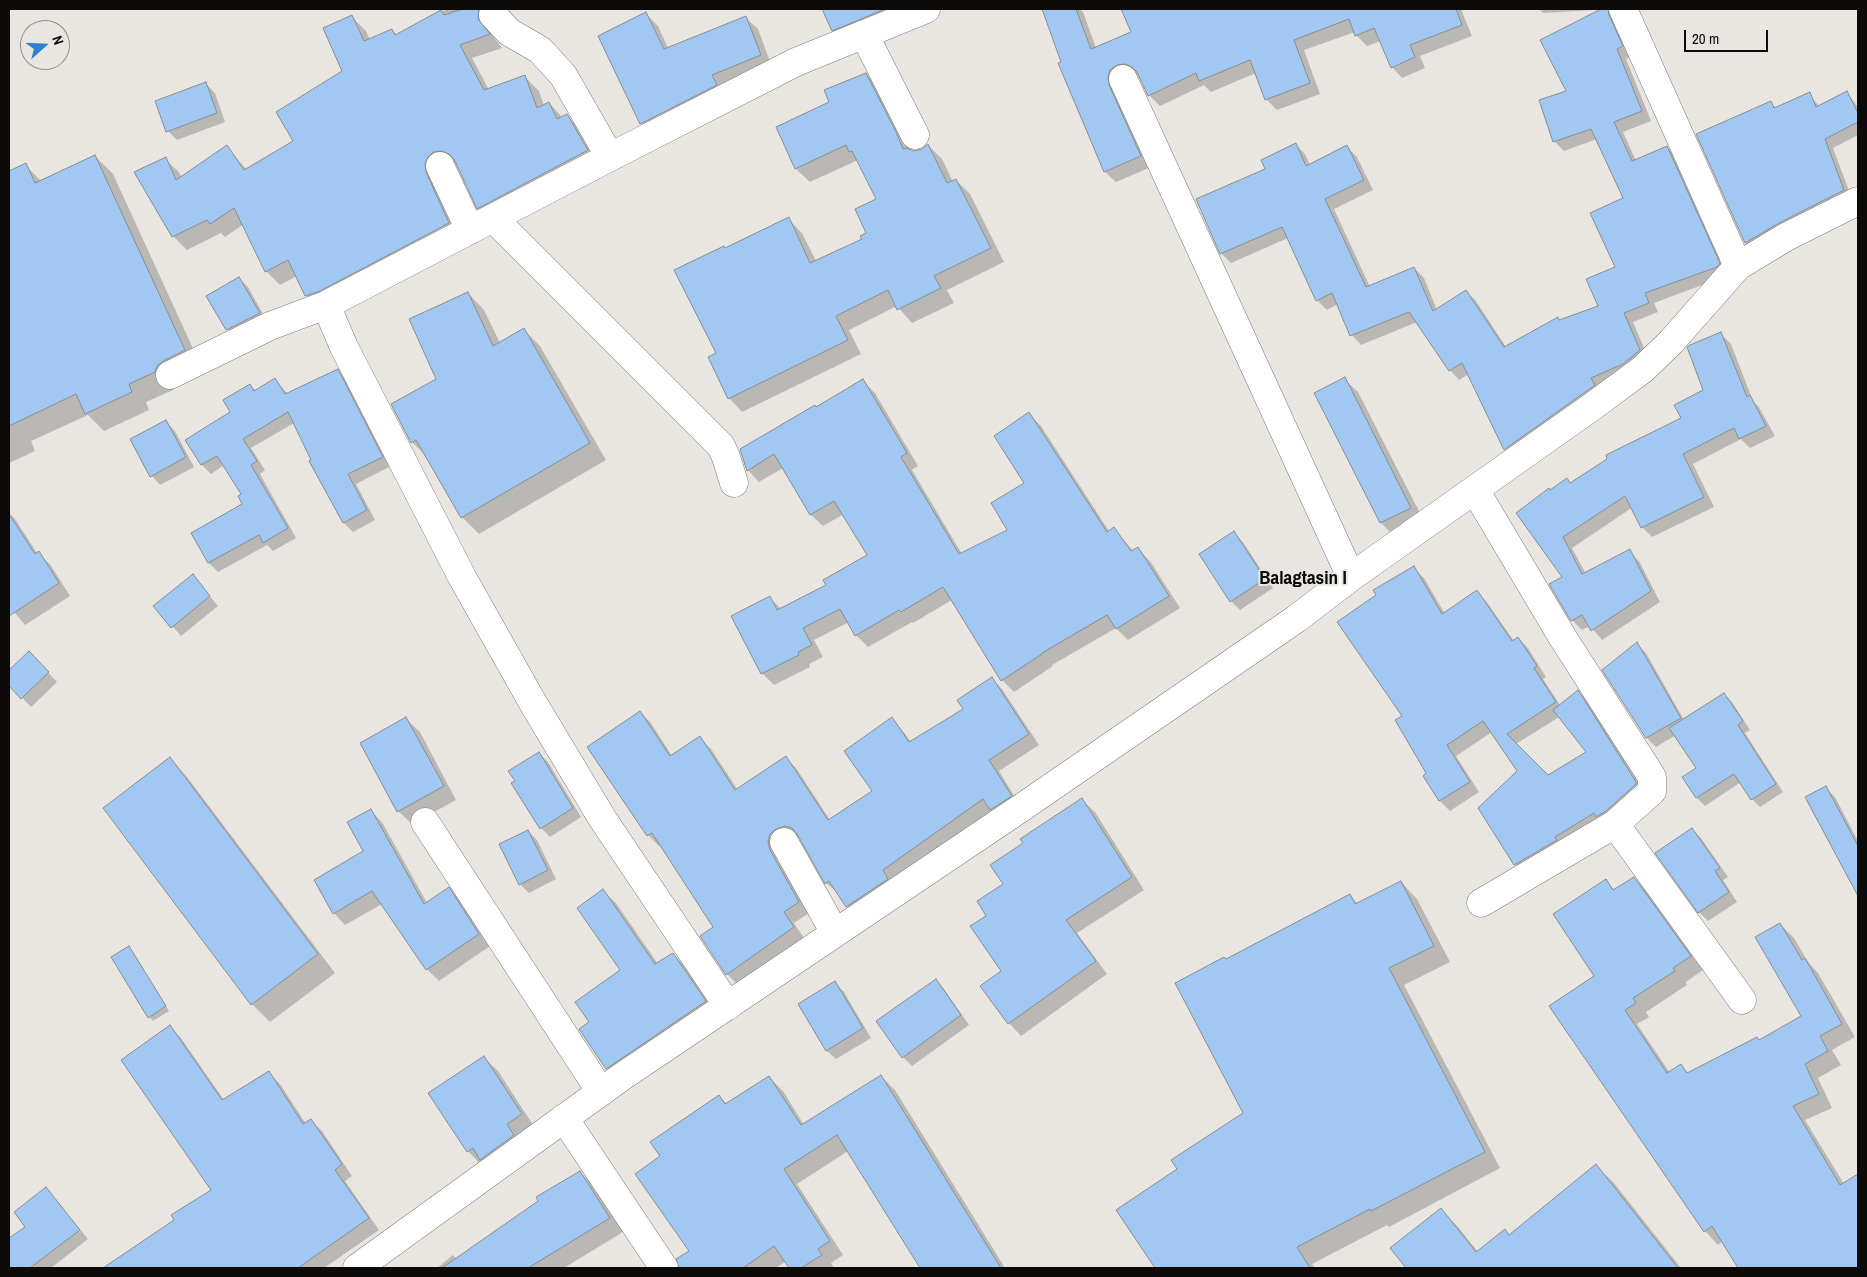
<!DOCTYPE html>
<style>
body{margin:0}
#map{position:relative;width:1867px;height:1277px;overflow:hidden;background:#e9e6e2;font-family:"Archivo Narrow",sans-serif}
canvas{display:block}
.frame{position:absolute;inset:0;border:10px solid #0c0b0a;pointer-events:none}
.north{position:absolute;left:20px;top:20px;width:50px;height:50px;box-sizing:border-box;background:#e9e6e2;border:1px solid #918e8c;border-radius:50%;rotate:70deg;font-size:14px;font-weight:700;line-height:20px;text-align:center;color:#0c0b0a}
.north::after{content:'';display:block;margin:auto;width:18px;height:22px;background:#2b81cf;clip-path:polygon(50% 0,100% 100%,50% 72%,0 100%)}
.scale{position:absolute;left:1684px;top:30px;width:84px;height:22px;box-sizing:border-box;border:2px solid #0c0b0a;border-top:0;padding-left:6px;font-size:15px;line-height:18px;white-space:nowrap;color:#0c0b0a;-webkit-text-stroke:4px #e9e6e2;paint-order:stroke}
</style>
<div id="map">
<canvas width="1867" height="1277"></canvas>
<div class="frame"></div>
<div class="north">N</div>
<div class="scale">20 m</div>
</div>
<script>
const ctx = document.querySelector('canvas').getContext('2d');
ctx.lineJoin = 'round';
function fill(path, color) {
  ctx.fillStyle = color;
  ctx.fill(path, 'evenodd');
}
function poly(rows) {
  const path = new Path2D();
  for (const r of rows) {
    path.moveTo(r[0], r[1]);
    for (let i = 2; i < r.length; i += 2) path.lineTo(r[i], r[i + 1]);
  }
  return path;
}
function trace(path, color, width, dash) {
  ctx.strokeStyle = color;
  ctx.lineWidth = width;
  ctx.lineCap = dash ? 'butt' : 'round';
  ctx.setLineDash(dash || []);
  ctx.stroke(path);
}
function write(font, color, halo, rows, align = 'center') {
  ctx.font = font + ' "Archivo Narrow",sans-serif';
  ctx.lineWidth = 4;
  ctx.setLineDash([]);
  ctx.textBaseline = 'middle';
  ctx.strokeStyle = halo;
  ctx.fillStyle = color;
  for (const [text, x, y, turn = 0] of rows) {
    ctx.save();
    ctx.translate(x, y);
    ctx.rotate((+turn || 0) * Math.PI / 180);
    ctx.textAlign = isNaN(turn) ? turn : align;
    if (halo) ctx.strokeText(text, 0, 0);
    ctx.fillText(text, 0, 0);
    ctx.restore();
  }
}
fill(poly([
 [447,9,490,9,491,34,502,48,472,58,489,90,525,77,539,91,544,106,549,103,563,118,567,116,581,130,601,164,492,222,478,208,457,164,447,166,462,237,320,309,306,295,297,276,280,285,266,271,244,224,225,237,221,233,187,250,173,236,165,159,179,172,182,178,227,147,247,170,294,141,344,72,352,17,366,31,370,40,392,30,397,35],
 [823,9,887,9,891,19,842,39,833,30],
 [1052,9,1080,9,1083,12,1096,48,1133,32,1125,13,1135,9,1383,9,1388,24,1428,9,1461,9,1472,36,1420,56,1425,68,1402,78,1392,67,1381,41,1367,46,1356,35,1355,32,1304,50,1320,94,1277,110,1266,99,1256,73,1211,92,1204,85,1160,106,1149,95,1140,75,1136,74,1151,167,1116,182,1105,172,1059,64,1063,62,1044,12],
 [1539,9,1593,9,1593,10,1543,13],
 [1603,9,1611,9,1632,56,1626,59,1651,121,1623,132,1636,161,1667,147,1677,157,1729,274,1726,276,1654,303,1658,312,1633,322,1649,360,1515,458,1505,449,1469,374,1459,380,1450,370,1417,322,1361,345,1352,335,1338,304,1327,310,1317,300,1288,238,1231,263,1221,253,1267,170,1295,144,1305,154,1310,165,1347,147,1357,157,1373,190,1334,209,1370,287,1414,268,1424,278,1437,310,1466,291,1476,301,1506,347,1560,321,1599,307,1617,268,1625,199,1597,139,1564,151,1554,141,1567,91,1542,40],
 [646,14,658,26,668,48,746,18,758,29,772,67,653,135,642,123],
 [866,74,880,88,911,151,922,150,928,145,942,159,953,182,956,180,970,194,1004,262,947,290,954,303,912,323,897,306,849,330,861,354,742,412,729,398,717,354,726,249,788,219,802,233,816,261,863,239,868,234,877,199,858,160,810,182,796,169,777,128,830,102],
 [206,84,215,93,225,122,177,140,168,131],
 [1847,93,1858,107,1858,135,1833,148,1852,199,1755,251,1746,243,1698,134,1771,103,1776,108,1809,94,1820,107],
 [95,156,113,174,202,368,175,384,173,390,146,402,149,410,104,431,88,415,31,441,35,451,9,463,9,173,25,165,41,181],
 [239,278,248,287,268,323,236,338,227,329],
 [468,293,484,310,500,343,523,329,540,346,606,460,479,534,462,517,429,459,412,442,437,379],
 [1721,334,1731,344,1753,401,1759,407,1775,436,1750,448,1741,439,1693,464,1714,507,1652,537,1642,527,1633,507,1572,548,1586,574,1629,551,1639,561,1660,602,1602,640,1590,626,1582,630,1572,620,1550,491,1567,480,1571,484,1683,419,1705,391],
 [337,370,346,379,391,466,356,484,375,520,353,532,344,523,311,461,312,460,294,423,251,448,265,470,260,474,296,538,273,551,267,545,218,572,209,563,192,533,243,505,243,495,224,465,211,474,202,465,187,440,232,412,250,385,256,391,275,380,288,394],
 [1344,379,1358,392,1424,521,1394,536,1381,523],
 [863,381,875,393,918,466,912,470,962,554,1009,530,1026,483,1029,414,1041,426,1109,531,1113,528,1134,552,1138,549,1150,561,1180,608,1128,640,1116,628,1052,665,1053,666,1014,692,1002,680,952,600,913,623,912,622,868,647,856,635,849,622,814,640,823,657,809,664,810,667,774,685,762,673,733,617,770,598,781,609,827,585,868,556,844,514,823,526,811,515,783,468,759,482,748,470,817,408],
 [166,422,175,431,194,467,160,485,152,476],
 [9,513,15,519,37,553,50,564,70,596,25,625,9,606],
 [1234,533,1243,542,1273,588,1240,610,1231,601],
 [1414,568,1424,578,1445,614,1476,592,1486,601,1514,641,1518,638,1528,648,1546,677,1543,679,1560,705,1578,692,1587,701,1646,793,1525,874,1515,864,1480,808,1518,771,1492,732,1456,756,1479,792,1450,811,1440,801,1424,776,1428,774,1403,717],
 [1559,717,1587,752,1548,776,1516,744],
 [193,576,218,606,181,636,155,606],
 [1637,644,1646,653,1684,720,1724,694,1732,702,1750,730,1745,733,1783,792,1760,807,1752,799,1741,782,1705,806,1697,798,1684,778,1698,769,1676,735,1656,747,1647,738,1604,671],
 [29,653,57,682,31,707,9,684,9,672],
 [991,678,1002,689,1039,745,999,771,1021,807,1001,820,992,810,893,882,857,917,847,906,838,893,826,883,801,838,796,837,809,913,794,923,804,938,738,985,727,974,701,936,715,927,661,844,659,846,648,835,640,712,651,723,672,756,700,738,711,749,738,790,786,758,796,768,830,820,873,791,892,719,902,730,911,742,964,709],
 [406,719,420,732,456,800,412,824,398,811],
 [539,753,548,762,581,817,550,837,541,828,517,781],
 [170,759,187,777,335,973,270,1022,252,1004,105,808],
 [1826,788,1835,797,1858,841,1858,878,1855,880],
 [1082,800,1095,812,1144,890,1077,933,1107,974,1021,1036,1009,1023,1003,972,987,916,1004,885],
 [370,810,382,822,427,903,448,888,460,900,490,946,439,981,427,969,382,904,345,925,334,913,365,852],
 [1692,829,1701,838,1728,877,1723,880,1737,902,1708,921,1699,912],
 [528,831,537,840,556,879,529,893,520,884],
 [1634,878,1647,892,1703,970,1686,982,1687,985,1646,1012,1649,1017,1637,1024,1670,1073,1681,1066,1688,1073,1760,1041,1803,1017,1780,924,1794,938,1808,962,1818,973,1855,1037,1832,1050,1841,1065,1818,1078,1832,1108,1805,1120,1844,1184,1858,1175,1858,1268,1739,1268,1723,1241,1718,1245,1705,1231,1596,976,1605,881,1615,890],
 [1401,882,1417,899,1450,962,1404,985,1500,1168,1389,1227,1387,1225,1312,1264,1315,1268,1156,1268,1118,1211,1179,1169,1244,1113,1226,960,1350,895,1358,904],
 [603,891,616,903,658,964,673,954,686,967,718,1014,620,1080,607,1068,591,1022,622,971],
 [129,948,169,1011,153,1021,149,1017],
 [936,980,944,989,969,1025,912,1066,903,1057],
 [835,983,844,992,871,1038,836,1059,827,1051],
 [170,1027,181,1038,224,1100,269,1073,280,1084,306,1124,310,1120,322,1131,352,1176,345,1181,379,1230,324,1268,132,1268,124,1256,176,1221,213,1190],
 [484,1058,498,1071,535,1128,481,1165,468,1151],
 [881,1076,895,1090,1005,1268,921,1268,848,1151,797,1184,843,1255,831,1263,834,1268,790,1268,786,1261,776,1268,681,1268,690,1251,662,1157,719,1096,727,1104,769,1077,783,1091,804,1125],
 [1596,1166,1614,1183,1681,1268,1408,1268,1392,1248,1441,1210,1459,1228,1478,1252,1510,1236],
 [580,1172,594,1186,623,1232,564,1268,437,1268,453,1255,457,1259],
 [46,1188,88,1239,51,1268,9,1268,9,1240,27,1227]
]), '#0003');
const building = poly([
 [463,9,479,9,478,19,490,34,460,45,484,90,525,75,537,108,549,102,557,119,567,114,588,150,477,209,454,159,449,154,442,151,433,152,428,157,425,164,426,172,449,223,320,291,305,296,288,260,265,272,234,208,210,224,207,220,172,237,134,172,166,157,176,180,227,145,244,170,293,141,276,112,342,71,323,28,352,15,364,41,392,29,395,35,441,10,444,15,463,9],
 [822,9,885,9,832,31,822,9],
 [1042,9,1076,9,1091,49,1131,32,1121,9,1456,9,1462,25,1410,45,1415,57,1391,68,1374,28,1355,36,1349,19,1294,40,1310,83,1265,100,1250,60,1199,81,1196,73,1148,96,1137,72,1132,67,1125,64,1117,65,1110,70,1108,77,1109,85,1141,156,1104,172,1058,63,1061,62,1042,9],
 [1601,9,1608,9,1609,15,1623,46,1617,49,1642,111,1614,122,1632,161,1667,146,1720,263,1717,267,1645,293,1649,303,1624,313,1640,350,1623,364,1591,378,1595,385,1505,449,1504,450,1462,363,1449,371,1409,312,1350,336,1332,293,1316,301,1282,227,1220,254,1196,199,1265,169,1261,160,1296,143,1306,166,1347,145,1364,180,1325,199,1366,287,1414,267,1433,311,1466,290,1504,347,1558,317,1559,320,1598,306,1586,279,1615,267,1590,213,1623,198,1591,129,1553,142,1539,100,1566,91,1540,40,1601,9],
 [646,12,664,49,746,16,761,55,712,75,717,85,640,124,598,36,646,12],
 [866,73,896,132,903,149,906,148,914,151,922,149,928,144,947,183,956,179,991,248,934,276,941,288,897,310,888,290,836,316,848,340,728,399,708,357,716,353,674,270,724,246,725,248,789,217,810,263,862,239,860,236,866,233,855,209,876,199,852,151,849,152,846,145,795,169,776,127,829,102,824,90,866,73],
 [206,82,217,113,166,132,155,101,206,82],
 [1847,91,1858,113,1858,122,1825,139,1844,190,1779,223,1745,243,1696,134,1771,101,1774,108,1810,92,1816,107,1847,91],
 [95,155,185,350,163,361,157,366,155,372,129,384,132,392,85,414,76,394,9,426,9,171,26,163,35,183,95,155],
 [239,277,260,313,226,330,206,296,239,277],
 [468,292,493,346,524,328,590,443,461,518,416,440,411,443,391,404,436,379,409,319,468,292],
 [1721,332,1747,397,1750,395,1766,426,1739,439,1734,428,1683,454,1704,497,1641,528,1625,496,1563,537,1582,574,1630,549,1651,591,1591,631,1582,615,1571,621,1549,584,1562,577,1516,513,1549,488,1550,490,1567,478,1570,483,1607,459,1606,455,1681,418,1674,405,1703,390,1687,347,1690,345,1721,332],
 [338,369,383,457,348,474,367,510,343,523,309,461,311,460,288,412,243,439,257,461,251,465,288,528,263,543,259,535,208,563,191,533,242,504,238,496,241,494,217,456,201,465,185,440,230,412,223,400,250,384,254,391,275,378,285,394,338,369],
 [1345,377,1411,508,1380,523,1314,393,1345,377],
 [863,379,907,453,901,457,959,554,1007,530,991,503,1024,483,994,436,1029,412,1107,532,1114,527,1131,551,1138,547,1169,596,1116,629,1107,615,1042,653,1042,654,1001,681,943,587,901,612,899,610,855,636,840,609,803,628,812,645,798,652,799,655,761,674,731,616,770,596,777,610,826,585,823,580,867,555,834,501,810,515,774,454,747,471,740,449,815,405,816,407,863,379],
 [166,420,186,457,150,477,130,439,166,420],
 [9,514,35,554,39,551,59,583,9,616,9,514],
 [1234,531,1265,579,1230,602,1199,554,1234,531],
 [1414,566,1442,614,1477,590,1512,641,1518,637,1537,666,1534,668,1556,702,1507,734,1548,775,1586,752,1553,710,1578,690,1636,782,1636,784,1606,811,1596,817,1594,813,1555,837,1557,840,1514,865,1478,808,1517,771,1483,721,1447,745,1470,782,1439,801,1423,776,1426,773,1395,720,1402,716,1337,622,1376,595,1373,590,1414,566],
 [193,574,210,596,171,628,153,606,193,574],
 [1637,642,1681,718,1646,738,1602,670,1637,642],
 [29,651,49,672,21,699,9,686,9,670,29,651],
 [992,677,1029,734,989,760,1012,796,990,810,983,799,883,870,888,879,846,907,829,881,825,884,797,834,792,828,785,826,776,829,770,834,768,842,770,850,799,902,784,912,794,927,726,975,700,936,713,927,652,833,647,836,587,747,640,711,670,756,700,736,735,790,786,756,828,820,872,791,844,751,892,717,909,742,963,709,957,700,992,677],
 [1724,693,1743,721,1738,725,1776,784,1751,800,1734,774,1696,798,1682,777,1696,768,1669,728,1724,693],
 [406,717,444,786,397,812,360,743,406,717],
 [539,752,573,808,540,829,511,783,515,781,508,771,539,752],
 [170,757,318,954,251,1005,103,808,170,757],
 [1826,786,1858,846,1858,896,1805,797,1826,786],
 [1082,798,1132,877,1066,920,1096,961,1008,1024,980,986,1001,971,970,926,986,916,977,901,1003,884,990,865,1023,843,1020,839,1082,798],
 [371,809,424,904,449,887,479,934,426,970,372,891,333,914,314,880,363,851,347,822,371,809],
 [1692,828,1720,868,1715,871,1729,892,1698,913,1655,853,1692,828],
 [528,830,548,870,519,885,499,844,528,830],
 [1634,877,1691,956,1673,968,1675,971,1633,998,1636,1003,1625,1010,1667,1073,1681,1064,1687,1073,1757,1037,1759,1040,1801,1016,1755,937,1780,923,1802,960,1805,958,1842,1024,1820,1036,1828,1051,1805,1064,1819,1094,1793,1106,1840,1185,1858,1174,1858,1268,1738,1268,1712,1226,1704,1232,1549,1006,1594,976,1553,914,1606,879,1613,890,1634,877],
 [1401,881,1434,946,1389,968,1485,1152,1371,1211,1370,1209,1297,1247,1310,1268,1155,1268,1116,1210,1177,1169,1171,1160,1243,1113,1175,983,1224,957,1226,959,1350,894,1355,904,1401,881],
 [603,889,655,964,673,953,706,1001,606,1069,579,1029,589,1022,575,1002,620,970,577,908,603,889],
 [129,946,166,1006,148,1018,111,957,129,946],
 [936,979,961,1015,902,1058,876,1021,936,979],
 [835,981,863,1028,826,1051,798,1004,835,981],
 [170,1025,222,1100,269,1071,303,1124,311,1119,342,1164,335,1170,369,1218,298,1268,103,1268,174,1220,171,1215,211,1190,121,1060,170,1025],
 [484,1056,522,1114,507,1124,514,1135,480,1160,473,1148,467,1152,428,1093,484,1056],
 [881,1075,1001,1268,920,1268,837,1135,784,1169,830,1241,818,1249,822,1255,801,1268,789,1268,774,1246,743,1268,679,1268,676,1259,689,1251,635,1174,660,1156,650,1142,719,1095,725,1104,769,1076,801,1125,881,1075],
 [1596,1164,1678,1268,1406,1268,1390,1248,1441,1208,1476,1252,1505,1229,1509,1235,1596,1164],
 [580,1171,610,1218,528,1268,442,1268,538,1201,536,1197,580,1171],
 [46,1187,80,1230,30,1268,9,1268,9,1238,25,1227,14,1212,46,1187]
]);
fill(building, '#a1c8f2');
trace(building, '#8a8d90', 1);
const minor = poly([
 [1623,9,1738,266],
 [493,15,509,32,540,50,563,75,610,157],
 [864,34,915,135],
 [1123,79,1351,577],
 [440,166,470,230],
 [493,218,721,446,726,457,734,483],
 [170,375,270,326,326,305],
 [1475,490,1563,638,1652,777,1652,791,1615,824],
 [425,822,601,1092],
 [784,842,835,933],
 [1481,903,1615,824,1742,1000],
 [728,1006,602,818,533,703,462,577,344,347,326,305,610,157,796,62,926,9],
 [564,1118,664,1268],
 [357,1268,620,1078,1021,808,1296,619,1351,577,1593,406,1643,369,1671,342,1738,266,1786,237,1858,201]
]);
trace(minor, '#7f7c79', 29);
trace(minor, '#fff', 28);
write('bold 19px', '#0c0b0a', '#e9e6e2', [
 ["Balagtasin I",1303,579]
]);
</script>
